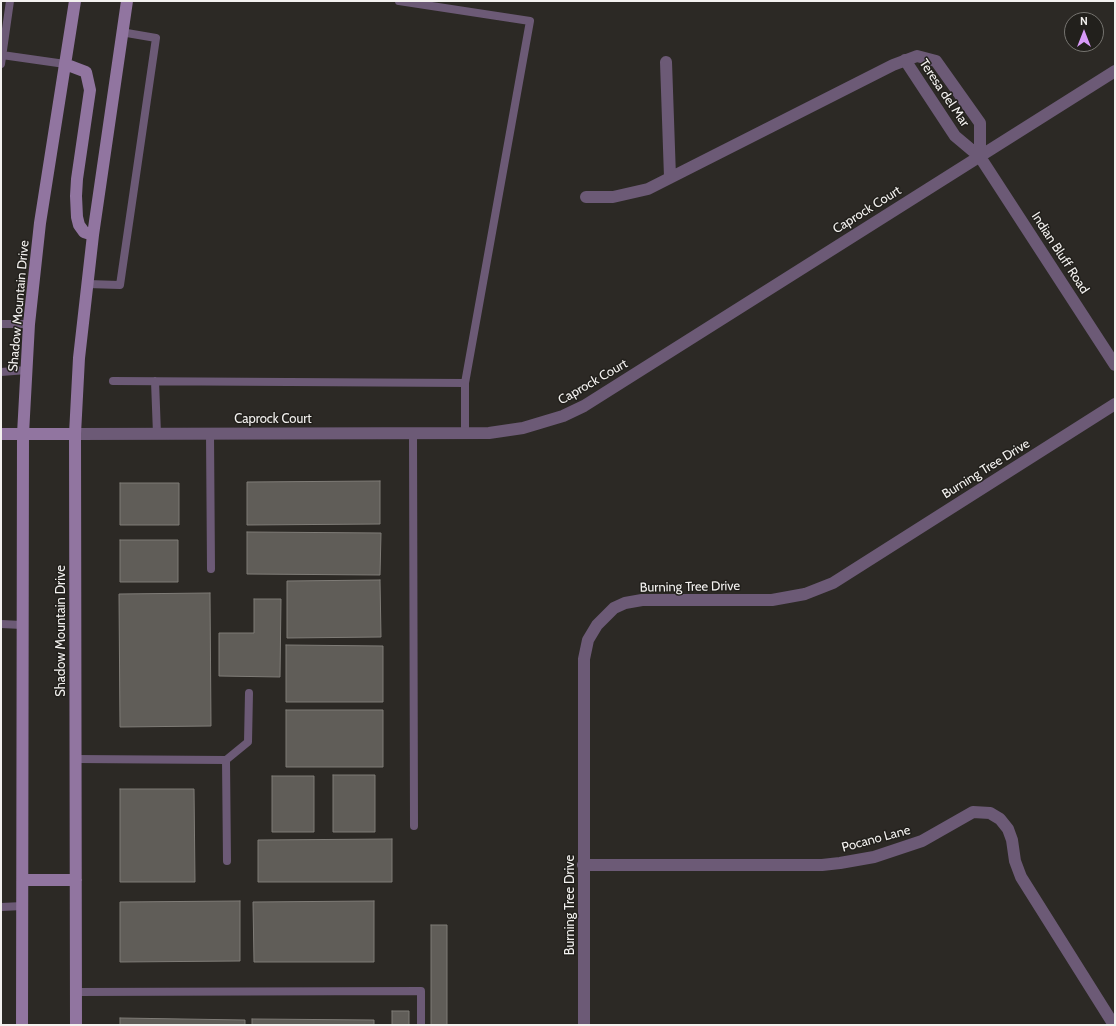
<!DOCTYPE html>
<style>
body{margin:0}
#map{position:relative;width:1116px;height:1026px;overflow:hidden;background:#2c2925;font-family:Cabin,sans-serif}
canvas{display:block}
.frame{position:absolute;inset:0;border:2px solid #f3f1ef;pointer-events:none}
.north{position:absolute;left:1064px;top:12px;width:40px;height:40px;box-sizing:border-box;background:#22201c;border:1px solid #767470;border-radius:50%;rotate:0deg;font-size:11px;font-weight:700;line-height:16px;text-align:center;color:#f3f1ef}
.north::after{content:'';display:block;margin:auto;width:14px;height:18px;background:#d89af8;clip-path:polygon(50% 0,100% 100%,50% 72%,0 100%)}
</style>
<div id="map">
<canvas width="1116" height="1026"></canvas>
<div class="frame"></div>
<div class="north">N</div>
</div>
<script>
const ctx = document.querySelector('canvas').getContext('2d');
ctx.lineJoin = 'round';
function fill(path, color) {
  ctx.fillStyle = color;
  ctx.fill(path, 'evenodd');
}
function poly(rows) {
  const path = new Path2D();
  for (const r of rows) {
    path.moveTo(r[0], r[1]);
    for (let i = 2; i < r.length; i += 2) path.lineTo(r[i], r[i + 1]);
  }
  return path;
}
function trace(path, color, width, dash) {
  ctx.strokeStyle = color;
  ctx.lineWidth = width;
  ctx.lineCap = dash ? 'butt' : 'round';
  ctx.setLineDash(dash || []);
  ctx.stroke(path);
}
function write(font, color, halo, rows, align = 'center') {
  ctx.font = font + ' Cabin,sans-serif';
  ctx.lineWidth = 3;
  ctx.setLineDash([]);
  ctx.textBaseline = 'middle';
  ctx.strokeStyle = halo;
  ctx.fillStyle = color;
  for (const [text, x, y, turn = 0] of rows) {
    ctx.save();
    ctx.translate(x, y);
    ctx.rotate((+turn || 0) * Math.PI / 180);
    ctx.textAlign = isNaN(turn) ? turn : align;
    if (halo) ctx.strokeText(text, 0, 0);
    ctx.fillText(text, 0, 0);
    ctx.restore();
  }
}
const building = poly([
 [380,481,380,524,247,525,247,482,380,481],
 [120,483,179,483,179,525,120,525,120,483],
 [247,532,381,533,380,575,247,574,247,532],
 [120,540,178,540,178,582,120,582,120,540],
 [380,580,381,637,287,638,287,581,380,580],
 [210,593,211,726,120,727,119,594,210,593],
 [254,599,281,599,280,677,219,676,219,633,254,633,254,599],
 [286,645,383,646,383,702,286,702,286,645],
 [286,710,383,710,383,767,286,767,286,710],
 [333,775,375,775,375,832,333,832,333,775],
 [272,776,314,776,314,832,272,832,272,776],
 [120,789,194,789,195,882,120,882,120,789],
 [392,839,392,882,258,882,258,840,392,839],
 [240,901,240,961,120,962,120,902,240,901],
 [374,901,374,962,254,962,253,902,374,901],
 [431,925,447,925,447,1025,431,1025,431,925],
 [392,1011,409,1011,409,1025,392,1025,392,1011],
 [120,1018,245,1020,245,1025,120,1025,120,1018],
 [252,1019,374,1020,374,1025,252,1025,252,1019]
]);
fill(building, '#605d58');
trace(building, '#7f7c77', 1);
trace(poly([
 [399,1,530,21,465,383,465,433],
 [2,55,65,64],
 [1,64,10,1],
 [87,284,120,285,156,38,121,32],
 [1,324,29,324],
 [1,372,27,370],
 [113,381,465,383],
 [155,381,157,434],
 [413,433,414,826],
 [210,434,211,569],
 [1,624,22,625],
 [76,759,226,760,227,861],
 [226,760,248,742,249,693],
 [1,907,23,906],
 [76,992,421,991,421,1025]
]), '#6c5a76', 8);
trace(poly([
 [905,60,955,136,980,157,1115,365],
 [666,62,670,177],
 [586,197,613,197,648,189,893,65,917,56,936,61,980,123,980,157],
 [75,434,489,433,523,428,563,416,584,406,1115,71],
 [583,865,822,865,840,863,874,857,922,841,973,812,990,813,1000,819,1008,829,1012,840,1015,861,1021,877,1114,1025],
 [584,1025,584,659,588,640,597,625,614,608,625,603,642,600,772,600,805,594,833,583,1115,404]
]), '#6c5a76', 12);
trace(poly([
 [65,64,86,72,90,90,77,179,76,196,77,217,79,225,84,232,93,235],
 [1,434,75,434],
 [23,880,76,880],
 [22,1025,23,434,29,324,40,223,75,1],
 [76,1025,75,434,79,358,93,235,127,1]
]), '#9175a0', 12);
write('13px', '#f3f1ef', '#22201c', [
 ["Teresa del Mar",944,93,56],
 ["Caprock Court",867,210,-32],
 ["Indian Bluff Road",1060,253,57],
 ["Shadow Mountain Drive",19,306,-85],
 ["Caprock Court",593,382,-30],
 ["Caprock Court",273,419],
 ["Burning Tree Drive",986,469,-32],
 ["Burning Tree Drive",690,587,-1],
 ["Shadow Mountain Drive",61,631,-90],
 ["Pocano Lane",876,839,-15],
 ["Burning Tree Drive",570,905,-90]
]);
</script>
